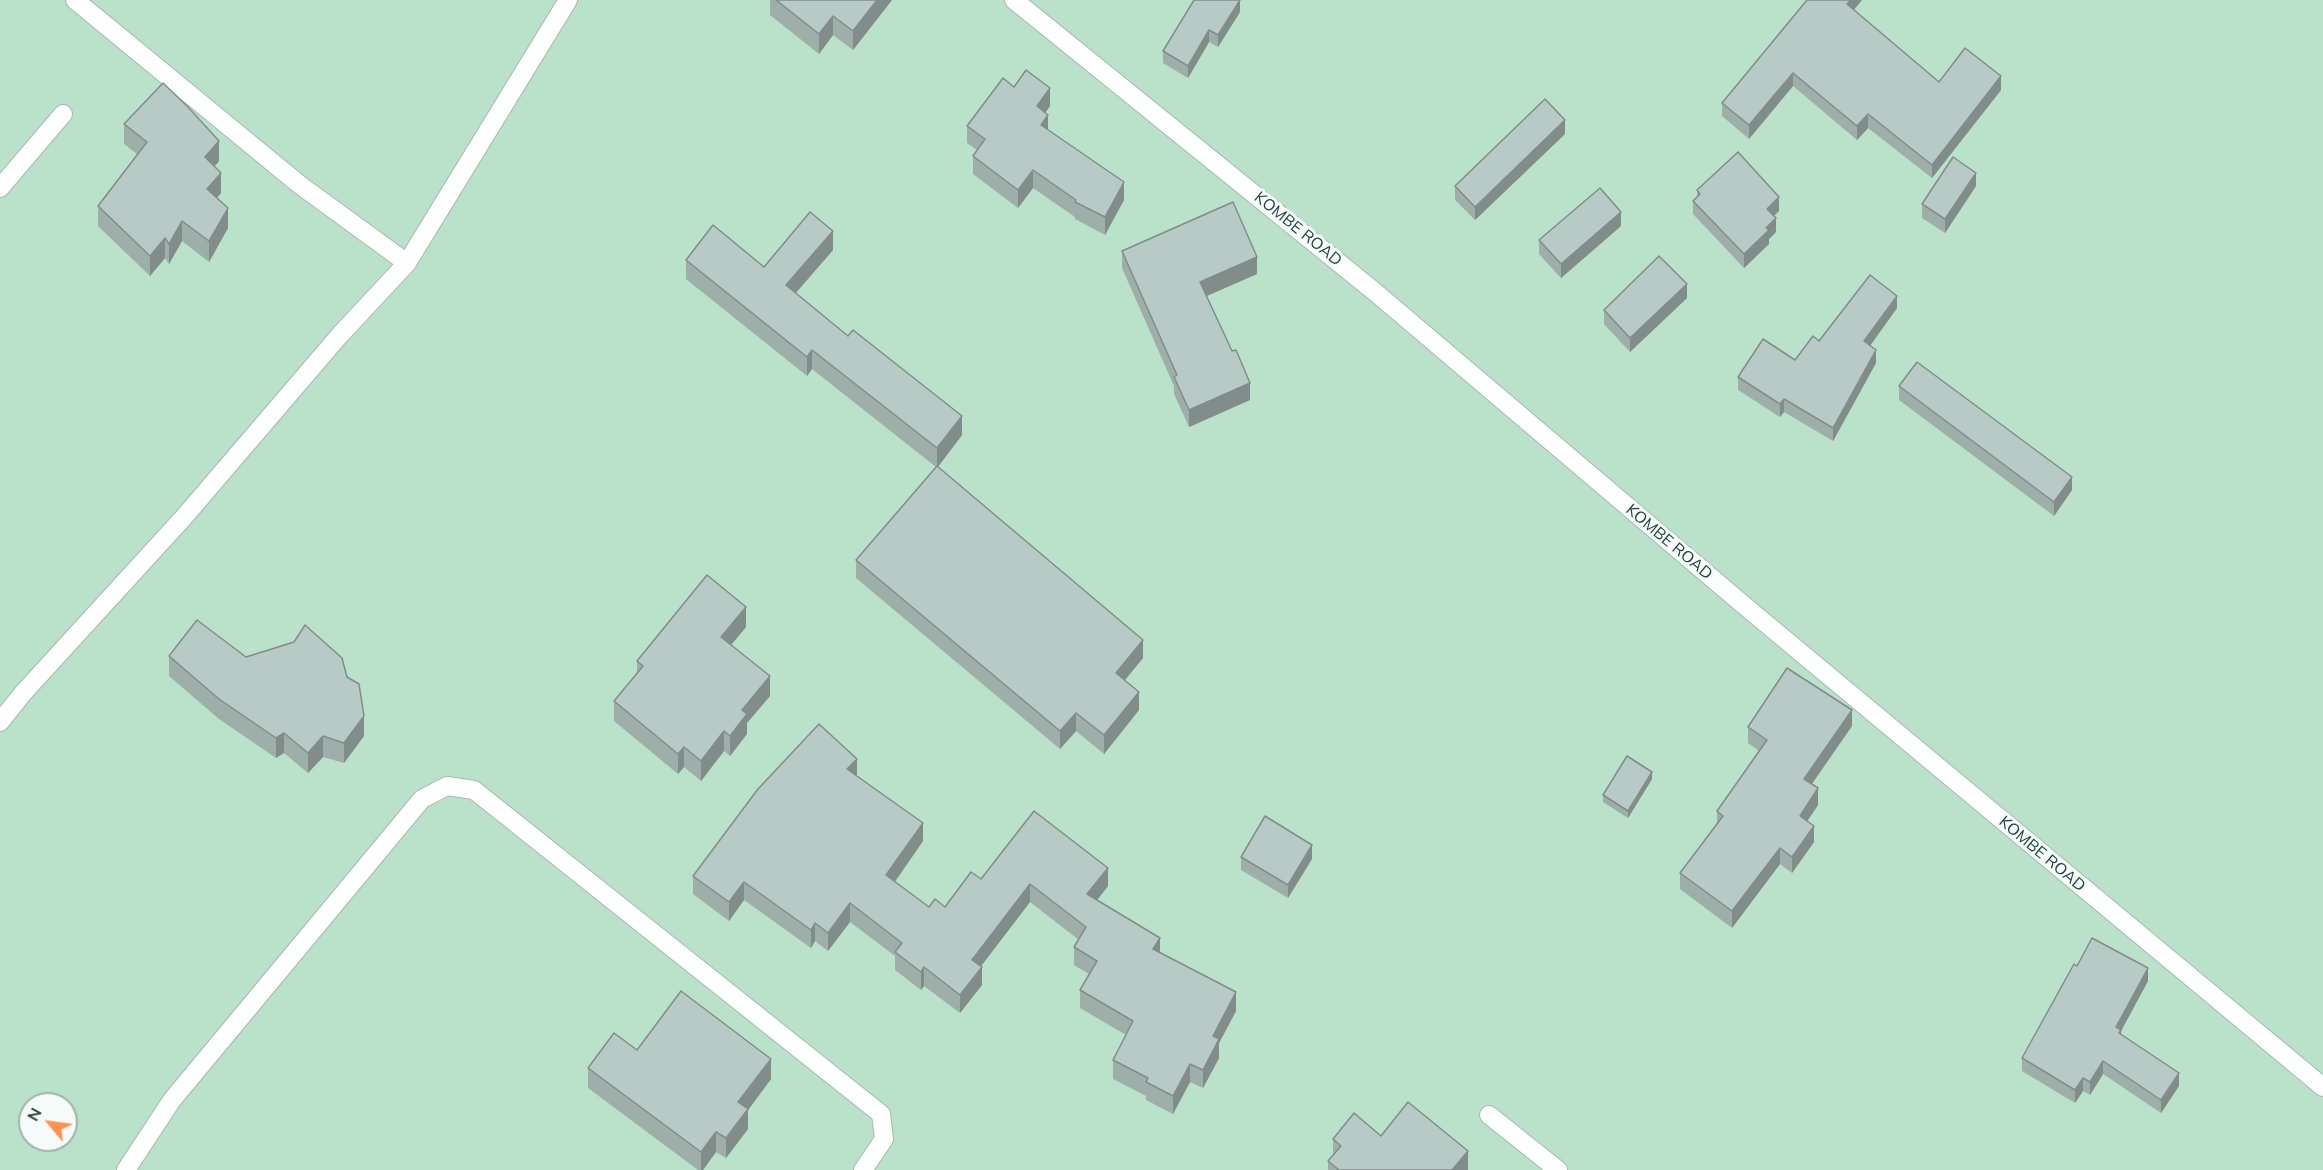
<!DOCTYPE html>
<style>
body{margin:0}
#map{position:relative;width:2323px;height:1170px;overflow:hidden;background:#e4efeb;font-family:Mulish,sans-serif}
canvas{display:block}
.north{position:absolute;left:18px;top:1092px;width:60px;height:60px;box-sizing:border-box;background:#f5fbf8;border:2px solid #a0b1ae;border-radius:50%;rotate:299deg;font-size:16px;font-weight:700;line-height:24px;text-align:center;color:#21433e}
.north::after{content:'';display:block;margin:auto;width:21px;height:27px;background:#ff9151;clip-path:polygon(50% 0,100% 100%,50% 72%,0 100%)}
</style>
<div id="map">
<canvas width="2323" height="1170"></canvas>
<div class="north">N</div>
</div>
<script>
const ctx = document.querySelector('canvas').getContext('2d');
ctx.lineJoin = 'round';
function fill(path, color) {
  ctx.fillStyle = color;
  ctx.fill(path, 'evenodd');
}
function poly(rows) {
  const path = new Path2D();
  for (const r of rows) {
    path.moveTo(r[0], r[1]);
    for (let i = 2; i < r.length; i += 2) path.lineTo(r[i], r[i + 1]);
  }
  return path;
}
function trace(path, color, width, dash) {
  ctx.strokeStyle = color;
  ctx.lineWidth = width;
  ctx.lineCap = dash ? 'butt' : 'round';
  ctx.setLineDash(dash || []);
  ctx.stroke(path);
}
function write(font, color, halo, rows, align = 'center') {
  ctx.font = font + ' Mulish,sans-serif';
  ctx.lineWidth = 6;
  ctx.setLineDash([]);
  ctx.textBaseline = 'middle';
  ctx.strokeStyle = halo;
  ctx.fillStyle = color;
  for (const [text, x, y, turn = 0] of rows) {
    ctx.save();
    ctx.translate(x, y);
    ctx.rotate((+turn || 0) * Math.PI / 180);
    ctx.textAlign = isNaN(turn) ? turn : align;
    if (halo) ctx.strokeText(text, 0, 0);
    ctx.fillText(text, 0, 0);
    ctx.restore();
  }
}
fill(poly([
 [0,0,2323,0,2323,1170,0,1170],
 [30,1104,66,1104,66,1140,30,1140]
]), '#bae2ca');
const minor = poly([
 [75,0,300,185,407,263],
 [1014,0,1375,292,1746,607,2323,1087],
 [0,188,63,114],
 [0,722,24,692,184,517,339,336,407,263,568,0],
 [1489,1115,1558,1170],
 [126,1170,172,1100,422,799,447,786,474,790,881,1114,884,1139,863,1170]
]);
trace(minor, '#a6b8b4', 20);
trace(minor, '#fff', 18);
fill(poly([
 [770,0,892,0,853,50,833,35,819,54,770,15],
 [1862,0,1854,10,1939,82,2001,90,1932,178,1868,128,1857,140,1793,86,1749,139,1722,116,1722,103],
 [1240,12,1218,47,1209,42,1188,78,1163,63,1163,51],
 [1014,87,1050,106,1045,113,1048,130,1124,200,1105,235,1075,219,1075,217,1033,188,1018,208,973,174,973,156,977,150,967,143,967,126],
 [124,124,219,161,215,166,221,193,217,198,228,228,209,262,182,241,169,264,165,258,150,276,98,226,98,206,137,154,124,144],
 [1565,134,1475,220,1455,200,1455,186],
 [1976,186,1945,233,1922,218,1922,204],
 [1697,190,1779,211,1774,216,1776,232,1769,239,1769,244,1744,268,1693,214,1693,201,1697,197],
 [1621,226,1561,278,1539,254,1539,240],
 [833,250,796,293,962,435,938,467,1143,658,1125,680,1139,710,1104,754,1076,731,1060,749,856,578,856,560,936,467,812,369,807,376,686,279,686,260,764,267],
 [1122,251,1257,274,1206,296,1250,400,1189,427,1174,394,1174,386,1122,268],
 [1687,298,1630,352,1604,324,1604,310],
 [1897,308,1870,346,1876,363,1833,441,1784,412,1780,417,1738,390,1738,377,1795,360,1819,341],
 [1899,386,2072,490,2054,516,1899,400],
 [746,627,731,645,770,696,747,723,747,734,730,756,724,751,701,781,684,767,678,774,614,721,614,701,637,673,637,661],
 [169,656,246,657,347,677,364,736,344,763,323,757,308,773,284,753,276,758,219,719,169,676],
 [1852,726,1812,784,1818,805,1807,821,1814,842,1792,873,1780,864,1732,928,1680,889,1680,873,1717,825,1717,811,1759,751,1748,743,1748,727],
 [857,776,923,841,895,882,929,907,945,907,981,879,1108,886,1097,900,1160,952,1236,1011,1219,1043,1219,1058,1203,1088,1190,1082,1173,1114,1146,1100,1146,1096,1113,1079,1113,1060,1126,1035,1080,1008,1080,990,1089,974,1074,965,1074,947,1079,940,1030,902,981,966,982,985,960,1013,924,986,921,990,895,970,895,956,850,922,828,951,815,941,811,948,744,900,729,921,693,894,693,876],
 [1652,779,1628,818,1603,802,1603,795],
 [1241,857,1312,859,1288,898,1241,870],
 [2077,966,2148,981,2121,1031,2121,1034,2179,1086,2161,1113,2103,1074,2090,1095,2083,1091,2075,1103,2022,1071,2022,1058],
 [637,1050,771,1079,748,1110,748,1129,726,1158,716,1152,703,1170,698,1170,588,1088,588,1068],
 [1381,1136,1468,1170,1328,1170,1328,1161,1333,1156,1333,1139]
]), '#9eaea9');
fill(poly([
 [877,0,892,0,853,50,853,31],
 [1240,0,1240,12,1218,47,1218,35],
 [1851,0,1862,0,1847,18,1847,4],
 [833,16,833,35,819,54,819,34],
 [1209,30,1209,42,1188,78,1188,66],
 [1793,73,1793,86,1749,139,1749,125],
 [2001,76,2001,90,1932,178,1932,165],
 [1050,88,1050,106,1037,124,1037,106],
 [1868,114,1868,128,1857,140,1857,126],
 [1048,115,1048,133,1041,125],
 [1565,120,1565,134,1475,220,1475,207],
 [219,141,219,161,205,177,205,157],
 [1033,170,1033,188,1018,208,1018,190],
 [221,173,221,193,207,209,207,189],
 [1976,173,1976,186,1945,233,1945,219],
 [1124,182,1124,200,1105,235,1105,217],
 [1779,197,1779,211,1767,222,1767,209],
 [228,208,228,228,209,262,209,241],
 [1621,212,1621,226,1561,278,1561,264],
 [1776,218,1776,232,1769,239,1769,244,1744,268,1744,254,1766,228],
 [182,221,182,241,169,264,169,244],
 [833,231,833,250,786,304,786,285],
 [165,238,165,258,150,276,150,256],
 [1257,257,1257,274,1200,299,1200,282],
 [1687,284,1687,298,1630,352,1630,338],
 [1897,296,1897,308,1864,354,1864,341],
 [812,350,812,369,807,376,807,357],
 [1876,350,1876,363,1833,441,1833,428],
 [1250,383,1250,400,1189,427,1189,410],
 [1784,399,1784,412,1780,417,1780,404],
 [962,416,962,435,937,468,937,448],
 [2072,477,2072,490,2054,516,2054,502],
 [746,607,746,627,721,657,721,637],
 [1143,640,1143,658,1116,691,1116,673],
 [770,676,770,696,747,723,747,734,730,756,730,736,742,710],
 [1139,692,1139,710,1104,754,1104,735],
 [1852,710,1852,726,1804,795,1804,779],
 [1076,713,1076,731,1060,749,1060,731],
 [364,716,364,736,344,763,344,743],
 [724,731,724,751,701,781,701,761],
 [284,733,284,753,276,758,276,738],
 [323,736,323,757,308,773,308,753],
 [684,747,684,767,678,774,678,754],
 [857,759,857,778,847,769],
 [1652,772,1652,779,1628,818,1628,811],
 [1818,788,1818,805,1800,832,1800,816],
 [923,823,923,841,886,894,886,875],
 [1814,826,1814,842,1792,873,1792,857],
 [1312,845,1312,859,1288,898,1288,885],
 [1780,848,1780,864,1732,928,1732,911],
 [1108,868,1108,886,1087,913,1087,894],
 [744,882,744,900,729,921,729,902],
 [1030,884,1030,902,972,978,972,960],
 [850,903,850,922,828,951,828,933],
 [815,923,815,941,811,948,811,930],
 [1160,938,1160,957,1153,949],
 [924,967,924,986,921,990,921,972],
 [982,967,982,985,960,1013,960,995],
 [2148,968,2148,981,2121,1031,2121,1043,2116,1027],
 [1236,992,1236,1011,1219,1043,1219,1058,1203,1088,1203,1070,1213,1036],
 [771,1059,771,1079,748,1110,748,1129,726,1158,726,1138,738,1102],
 [2103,1061,2103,1074,2090,1095,2090,1082],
 [1190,1064,1190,1082,1173,1114,1173,1096],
 [2179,1073,2179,1086,2161,1113,2161,1100],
 [2083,1078,2083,1091,2075,1103,2075,1090],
 [716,1132,716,1152,703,1170,701,1170,701,1152],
 [1468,1151,1468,1170,1452,1170]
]), '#818d8a');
const building = poly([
 [776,0,877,0,853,31,833,16,819,34,776,0],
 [1194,0,1240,0,1218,35,1209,30,1188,66,1163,51,1194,0],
 [1807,0,1851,0,1847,4,1939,82,1965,48,2001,76,1932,165,1868,114,1857,126,1793,73,1749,125,1722,103,1807,0],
 [1026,70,1050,88,1037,106,1048,115,1041,125,1124,182,1105,217,1075,202,1076,200,1033,170,1018,190,973,156,985,139,967,126,1003,78,1014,87,1026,70],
 [163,83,188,107,219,141,205,157,221,173,207,189,228,208,209,241,182,221,169,244,165,238,150,256,98,206,147,142,124,124,163,83],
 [1545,99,1565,120,1475,207,1455,186,1545,99],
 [1738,152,1779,197,1767,209,1776,218,1766,228,1769,230,1744,254,1693,201,1700,194,1697,190,1738,152],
 [1953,157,1976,173,1945,219,1922,204,1953,157],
 [1600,188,1621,212,1561,264,1539,240,1600,188],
 [1233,202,1257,257,1200,282,1232,351,1236,350,1250,383,1189,410,1174,377,1177,375,1122,251,1233,202],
 [810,212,833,231,786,285,848,336,853,330,962,416,937,448,812,350,807,357,686,260,713,225,764,267,810,212],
 [1659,256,1687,284,1630,338,1604,310,1659,256],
 [1870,275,1897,296,1864,341,1876,350,1833,428,1784,399,1780,404,1738,377,1763,339,1795,360,1813,336,1819,341,1870,275],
 [1917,362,2072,477,2054,502,1899,386,1917,362],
 [937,466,1143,640,1116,673,1139,692,1104,735,1076,713,1060,731,856,560,937,466],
 [707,575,746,607,721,637,770,676,742,710,747,714,730,736,724,731,701,761,684,747,678,754,614,701,643,666,637,661,707,575],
 [197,620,246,657,294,642,305,625,342,658,347,677,359,684,364,716,344,743,323,736,308,753,284,733,276,738,219,699,169,656,197,620],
 [1787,668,1852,710,1804,779,1818,788,1800,816,1814,826,1792,857,1780,848,1732,911,1680,873,1723,816,1717,811,1767,740,1748,727,1787,668],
 [819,724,857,759,847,769,923,823,886,875,929,907,935,899,945,907,971,872,981,879,1034,811,1108,868,1087,894,1160,938,1153,949,1236,992,1213,1036,1219,1039,1203,1070,1190,1064,1173,1096,1146,1082,1148,1078,1113,1060,1133,1021,1080,990,1097,961,1074,947,1086,927,1030,884,972,960,982,967,960,995,924,967,921,972,895,952,902,943,850,903,828,933,815,923,811,930,744,882,729,902,693,876,758,789,819,724],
 [1627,756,1652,772,1628,811,1603,795,1627,756],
 [1265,816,1312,845,1288,885,1241,857,1265,816],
 [2092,938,2148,968,2116,1027,2121,1030,2119,1033,2179,1073,2161,1100,2103,1061,2090,1082,2083,1078,2075,1090,2022,1058,2074,964,2077,966,2092,938],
 [681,991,771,1059,738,1102,748,1109,726,1138,716,1132,701,1152,588,1068,614,1033,637,1050,681,991],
 [1408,1102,1468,1151,1452,1170,1339,1170,1328,1161,1341,1146,1333,1139,1354,1113,1381,1136,1408,1102]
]);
fill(building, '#b8cac5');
trace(building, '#818d8a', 1.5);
write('16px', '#21433e', '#f5fbf8', [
 ["KOMBE ROAD",1298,229,39],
 ["KOMBE ROAD",1669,542,40],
 ["KOMBE ROAD",2042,854,40]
]);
</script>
